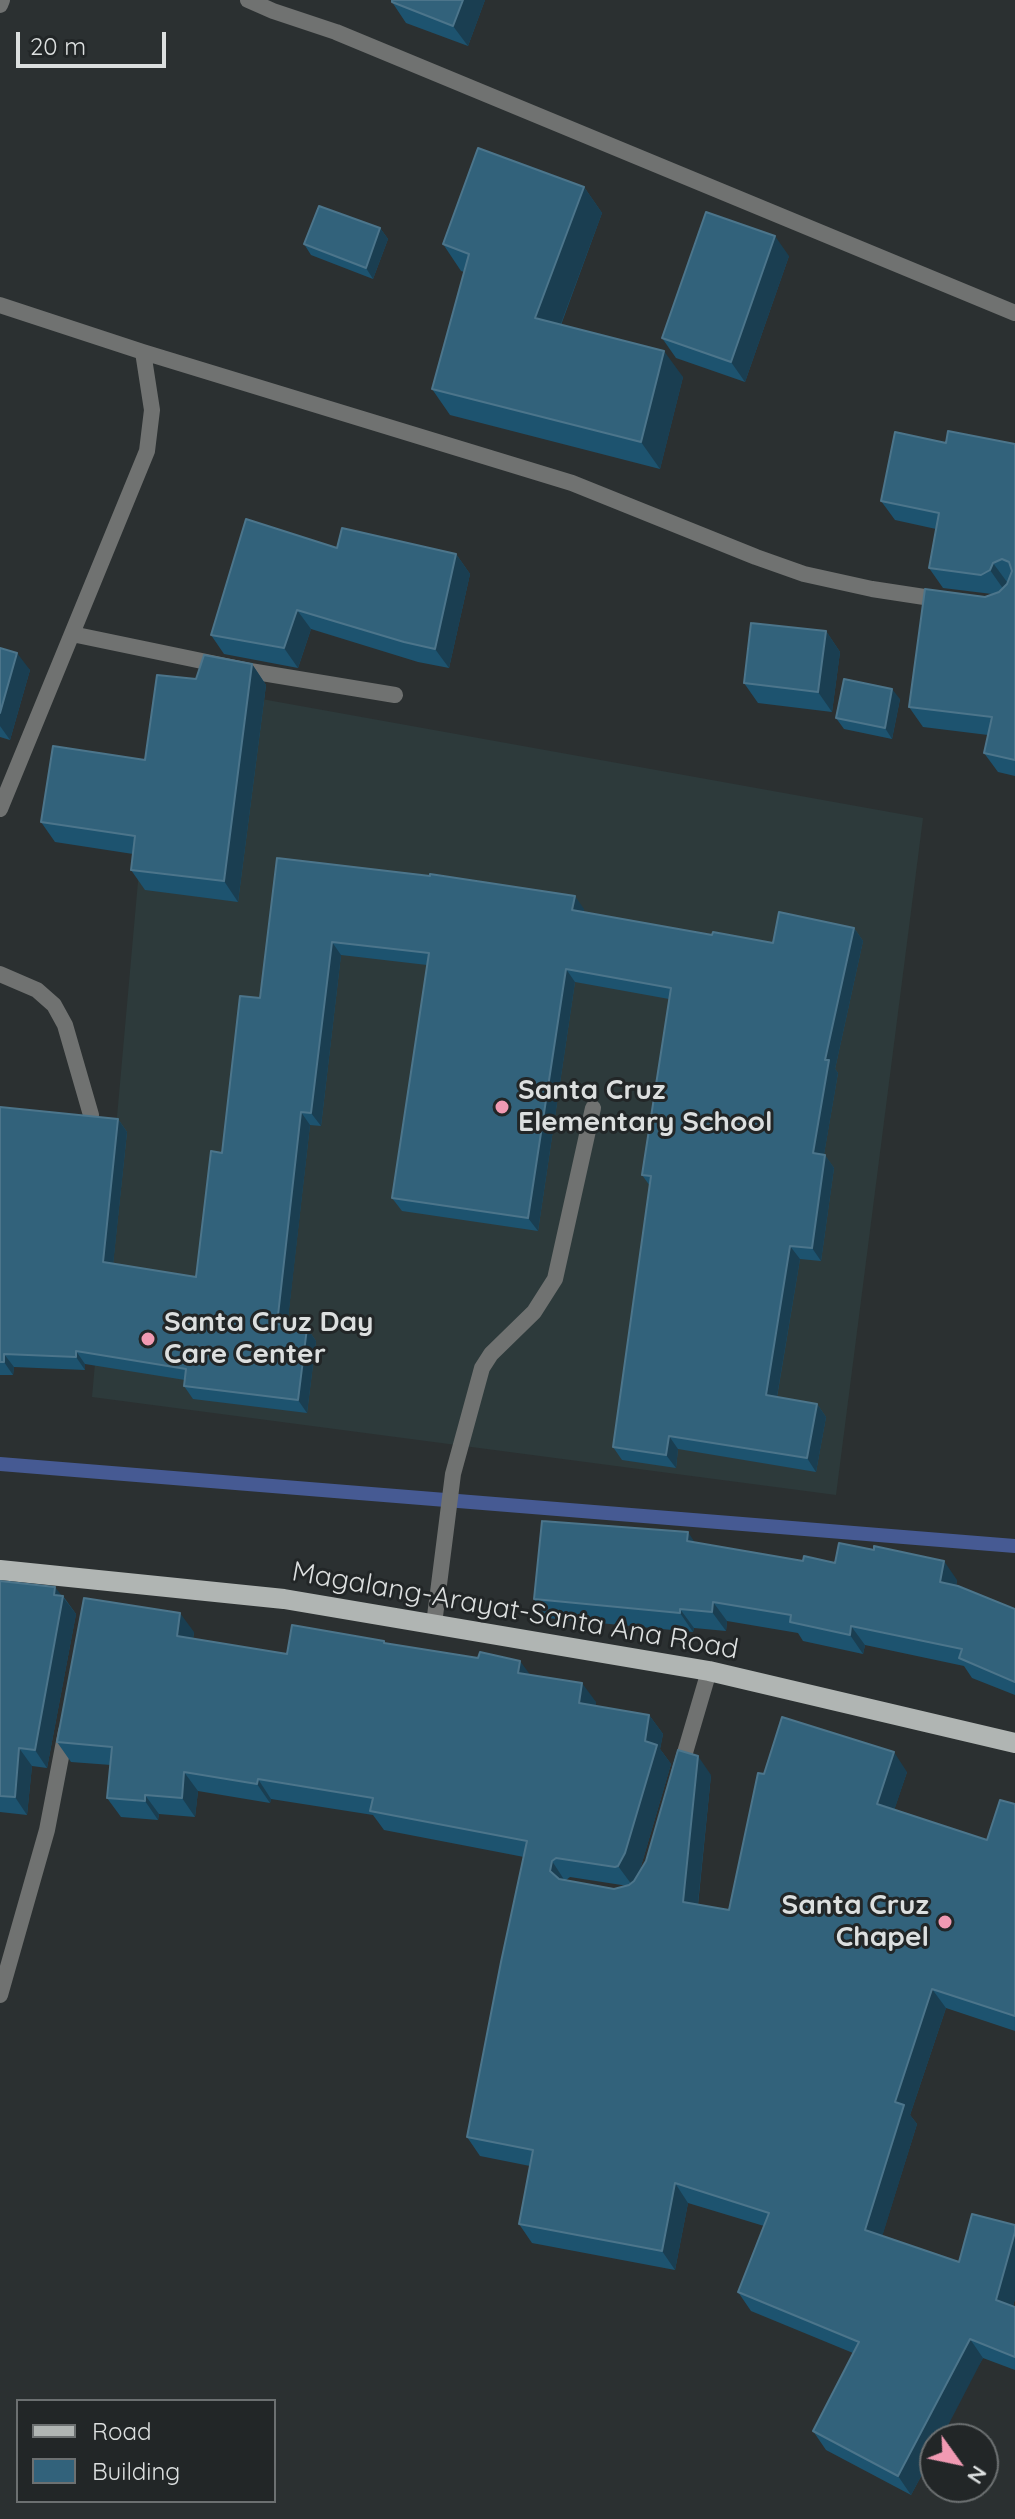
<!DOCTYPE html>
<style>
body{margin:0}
#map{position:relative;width:1015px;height:2519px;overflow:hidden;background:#2b3031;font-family:Quicksand,sans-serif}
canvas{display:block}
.legend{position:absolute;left:16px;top:2399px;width:260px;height:104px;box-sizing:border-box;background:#222627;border:2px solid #6c7071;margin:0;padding:10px 14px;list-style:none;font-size:24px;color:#dcdfdf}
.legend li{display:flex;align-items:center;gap:16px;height:40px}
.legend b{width:40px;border:2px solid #6c7071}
.north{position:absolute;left:919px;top:2423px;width:80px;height:80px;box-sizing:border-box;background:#222627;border:2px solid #6c7071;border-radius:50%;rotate:123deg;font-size:22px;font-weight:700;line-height:32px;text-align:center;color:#dcdfdf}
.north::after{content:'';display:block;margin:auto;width:28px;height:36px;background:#f19ab3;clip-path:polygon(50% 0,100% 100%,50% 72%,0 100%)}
.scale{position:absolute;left:16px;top:32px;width:150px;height:36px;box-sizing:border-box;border:4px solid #dcdfdf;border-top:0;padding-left:10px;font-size:24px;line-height:28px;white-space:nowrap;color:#dcdfdf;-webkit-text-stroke:6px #222627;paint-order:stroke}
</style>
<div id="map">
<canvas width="1015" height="2519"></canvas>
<ul class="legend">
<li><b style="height:10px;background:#b0b5b3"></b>Road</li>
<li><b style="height:22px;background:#32627b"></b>Building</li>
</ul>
<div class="north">N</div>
<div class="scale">20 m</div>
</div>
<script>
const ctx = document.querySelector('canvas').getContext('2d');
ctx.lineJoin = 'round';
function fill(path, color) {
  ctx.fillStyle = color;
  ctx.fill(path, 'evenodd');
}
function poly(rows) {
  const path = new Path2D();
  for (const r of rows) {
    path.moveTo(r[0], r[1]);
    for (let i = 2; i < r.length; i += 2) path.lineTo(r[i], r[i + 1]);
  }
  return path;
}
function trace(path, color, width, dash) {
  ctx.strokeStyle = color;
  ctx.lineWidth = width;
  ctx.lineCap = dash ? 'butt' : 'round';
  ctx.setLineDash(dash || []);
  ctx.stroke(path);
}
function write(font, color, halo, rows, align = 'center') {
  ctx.font = font + ' Quicksand,sans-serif';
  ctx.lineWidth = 6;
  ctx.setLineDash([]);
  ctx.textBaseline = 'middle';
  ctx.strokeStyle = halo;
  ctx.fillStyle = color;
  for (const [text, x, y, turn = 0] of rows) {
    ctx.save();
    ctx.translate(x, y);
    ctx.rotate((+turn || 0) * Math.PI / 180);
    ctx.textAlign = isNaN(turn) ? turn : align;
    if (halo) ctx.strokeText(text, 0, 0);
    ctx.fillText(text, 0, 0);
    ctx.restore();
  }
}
fill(poly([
 [156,680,923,818,836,1495,92,1397]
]), '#2d3a3b');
trace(poly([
 [0,1464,1015,1546]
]), '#465a93', 14);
trace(poly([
 [434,1624,453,1474,482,1368,491,1354,534,1312,555,1279,593,1108]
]), '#707271', 16);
trace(poly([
 [248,0,273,11,336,32,1015,313],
 [0,305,143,352,572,483,756,557,804,574,872,589,944,600],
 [72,634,250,671,395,695],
 [0,809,147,451,152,410,143,352],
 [0,974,37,990,54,1005,65,1025,91,1115],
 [679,1773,709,1671],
 [0,1995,47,1830,66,1731]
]), '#707271', 16);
trace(poly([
 [0,5,2,0]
]), '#707271', 16);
trace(poly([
 [0,1570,284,1599,709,1671,1015,1743]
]), '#b0b5b3', 20);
fill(poly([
 [392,0,485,0,468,46,406,23,392,2],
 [584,187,602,213,561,325,683,377,660,469,450,415,432,389,464,272,461,271,443,244],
 [380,228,388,239,373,279,311,255,304,244],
 [789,256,745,382,676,358,662,338],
 [946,443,1015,444,1015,776,998,772,984,753,988,735,923,727,909,707,985,597,992,594,943,588,929,568,936,529,895,520,881,501],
 [337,548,456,554,470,574,449,668,418,662,311,629,298,668,224,654,211,635],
 [826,631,840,652,832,712,758,703,744,683],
 [0,648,30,670,10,740,0,737],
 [252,664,266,685,238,902,145,890,131,870,133,854,55,842,41,822,145,760,196,679],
 [900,699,892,739,844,729,836,718],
 [277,858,584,909,583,912,712,935,773,943,854,928,863,941,835,1069,838,1073,824,1154,834,1168,821,1261,800,1259,777,1397,817,1404,826,1417,816,1472,678,1449,676,1468,622,1460,613,1447,650,1186,642,1175,669,999,575,982,538,1231,402,1211,392,1198,427,965,341,955,321,1126,310,1125,287,1326,307,1328,316,1341,307,1413,193,1399,184,1386,185,1380,85,1364,85,1370,14,1367,13,1375,0,1375,0,1107,118,1119,127,1132,113,1264,196,1277,222,1153,260,998],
 [694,1542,803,1561,835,1563,957,1580,956,1586,1015,1609,1015,1695,972,1678,964,1666,865,1645,863,1654,803,1641,798,1633,727,1621,726,1631,694,1628,693,1632,547,1618,534,1599],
 [0,1581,63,1596,76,1614,47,1768,32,1766,27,1815,0,1812],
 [194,1632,193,1639,287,1654,387,1644,530,1674,596,1702,595,1706,649,1715,663,1734,660,1749,671,1764,639,1873,711,1775,698,1905,729,1910,764,1774,907,1772,894,1810,987,1840,1015,1804,1015,2031,946,2008,910,2115,917,2124,882,2236,959,2262,1015,2225,1015,2299,1013,2306,1015,2307,1015,2370,983,2358,935,2439,935,2450,911,2495,826,2450,813,2431,853,2353,751,2311,738,2292,764,2226,688,2203,675,2270,532,2243,519,2224,530,2166,480,2156,467,2137,524,1857,384,1830,373,1815,271,1799,270,1803,198,1791,195,1817,159,1814,158,1820,121,1817,107,1798,111,1765,71,1762,57,1742],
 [570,1877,628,1886,614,1889,566,1880]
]), '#1d536f');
fill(poly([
 [463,0,485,0,468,46,453,26],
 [584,187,602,213,553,345,535,318],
 [380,228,388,239,373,279,366,268],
 [775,236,789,256,745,382,731,362],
 [664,351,683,377,660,469,641,442],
 [456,554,470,574,449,668,435,649],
 [993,563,1007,582,1004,590,990,570],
 [297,610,311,629,298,668,284,648],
 [826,631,840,652,832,712,818,692],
 [17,653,30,670,10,740,0,726,0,713],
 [252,664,266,685,238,902,224,881],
 [892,689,900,699,892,739,885,728],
 [575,896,584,909,581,923,572,910],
 [854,928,863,941,835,1069,838,1073,822,1166,813,1153,825,1060],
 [332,942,341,955,321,1126,311,1113],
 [566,969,575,982,538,1231,528,1218],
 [301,1112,310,1125,286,1337,277,1324],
 [118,1119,127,1132,112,1275,103,1262],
 [825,1155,834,1168,821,1261,812,1248],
 [790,1246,800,1259,775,1408,766,1395],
 [307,1328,316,1341,307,1413,298,1400],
 [76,1351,85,1364,85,1370,76,1357],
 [4,1354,14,1367,13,1375,4,1362],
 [817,1404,826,1417,816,1472,807,1458],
 [669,1436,678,1449,676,1468,666,1455],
 [688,1532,701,1552,687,1541],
 [944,1561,957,1580,953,1601,940,1582],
 [55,1587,76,1614,47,1768,35,1750],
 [713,1602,727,1621,726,1631,712,1612],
 [680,1609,694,1628,693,1632,680,1613],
 [180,1613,194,1632,190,1656,177,1636],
 [851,1626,865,1645,863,1654,850,1635],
 [520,1661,534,1680,518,1673],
 [582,1683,596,1702,592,1722,579,1703],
 [649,1715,663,1734,660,1749,671,1764,639,1873,632,1885,618,1866],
 [19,1748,32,1766,27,1815,15,1797],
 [894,1752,907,1772,890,1823,877,1804],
 [698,1756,711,1775,696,1922,683,1902],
 [184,1772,198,1791,195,1817,182,1798],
 [258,1779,271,1799,270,1803,257,1784],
 [145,1795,159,1814,158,1820,145,1801],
 [552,1861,565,1881,563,1890,550,1871],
 [932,1989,946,2008,910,2115,917,2124,878,2250,865,2230,895,2102],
 [675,2183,688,2203,675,2270,662,2251],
 [1015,2232,1015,2299,1009,2319,996,2300],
 [970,2339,983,2358,941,2439,935,2439,935,2450,911,2495,898,2476]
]), '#1a3e51');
const building = poly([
 [392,0,463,0,453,26,392,2,392,0],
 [478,148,584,187,535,318,664,351,641,442,432,389,469,254,443,244,478,148],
 [319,206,380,228,366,268,304,244,319,206],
 [706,212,775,236,731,362,662,338,706,212],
 [948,431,1015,444,1015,760,984,753,992,717,909,707,925,589,985,597,999,592,1007,584,1012,571,1009,562,1002,559,993,563,990,570,981,575,929,568,939,513,881,501,895,432,946,443,948,431],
 [246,519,337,548,342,528,456,554,435,649,404,642,297,610,284,648,211,635,246,519],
 [751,623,826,631,818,692,744,683,751,623],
 [0,648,17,653,0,713,0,648],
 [204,655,252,664,224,881,131,870,135,836,41,822,53,746,145,760,157,675,196,679,204,655],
 [844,679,892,689,885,728,836,718,844,679],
 [277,858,430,876,430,874,575,896,572,910,712,935,713,932,773,943,779,912,854,928,825,1060,829,1060,813,1153,825,1155,812,1248,790,1246,766,1395,817,1404,807,1458,669,1436,666,1455,613,1447,651,1176,642,1175,671,988,566,969,528,1218,392,1198,429,953,332,942,311,1113,301,1112,277,1324,307,1328,298,1400,184,1386,186,1369,76,1351,76,1357,4,1354,4,1362,0,1362,0,1107,118,1119,103,1262,196,1277,211,1151,222,1153,240,996,260,998,277,858],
 [542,1521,688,1532,687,1541,803,1561,804,1556,835,1563,839,1543,874,1550,874,1546,944,1561,940,1582,958,1586,1015,1609,1015,1682,959,1658,962,1649,851,1626,850,1635,790,1622,791,1615,713,1602,712,1612,680,1609,680,1613,534,1599,542,1521],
 [0,1581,55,1587,54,1595,63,1596,35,1750,19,1748,15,1797,0,1796,0,1581],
 [84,1598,180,1613,177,1636,287,1654,292,1625,384,1641,384,1643,478,1658,480,1652,520,1661,518,1673,582,1683,579,1703,649,1715,645,1741,657,1745,625,1853,618,1866,615,1867,556,1858,552,1861,550,1871,559,1879,614,1889,629,1885,634,1881,646,1861,678,1750,698,1756,683,1902,729,1910,758,1773,764,1774,782,1717,894,1752,877,1804,987,1840,1000,1800,1015,1804,1015,2016,932,1989,895,2102,904,2105,865,2230,959,2262,972,2214,1015,2225,1015,2232,996,2300,1015,2307,1015,2357,970,2339,898,2476,813,2431,859,2342,738,2292,769,2213,675,2183,662,2251,519,2224,533,2150,467,2137,501,1962,527,1841,370,1811,373,1798,258,1779,257,1784,184,1772,182,1798,145,1795,145,1801,107,1798,112,1747,57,1742,84,1598]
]);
fill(building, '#32627b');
trace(building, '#4c758b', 2);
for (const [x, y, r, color] of [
 [502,1107,8,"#f19ab3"],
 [148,1339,8,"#f19ab3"],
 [945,1922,8,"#f19ab3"]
]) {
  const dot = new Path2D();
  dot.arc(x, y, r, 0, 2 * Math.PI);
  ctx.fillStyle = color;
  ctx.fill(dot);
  trace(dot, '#222627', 3);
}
write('bold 28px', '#dcdfdf', '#222627', [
 ["Santa Cruz",518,1091],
 ["Elementary School",518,1123],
 ["Santa Cruz Day",164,1323],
 ["Care Center",164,1355],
 ["Santa Cruz",929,1906,"right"],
 ["Chapel",929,1938,"right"]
], 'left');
write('28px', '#dcdfdf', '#222627', [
 ["Magalang-Arayat-Santa Ana Road",515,1611,10]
]);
</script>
